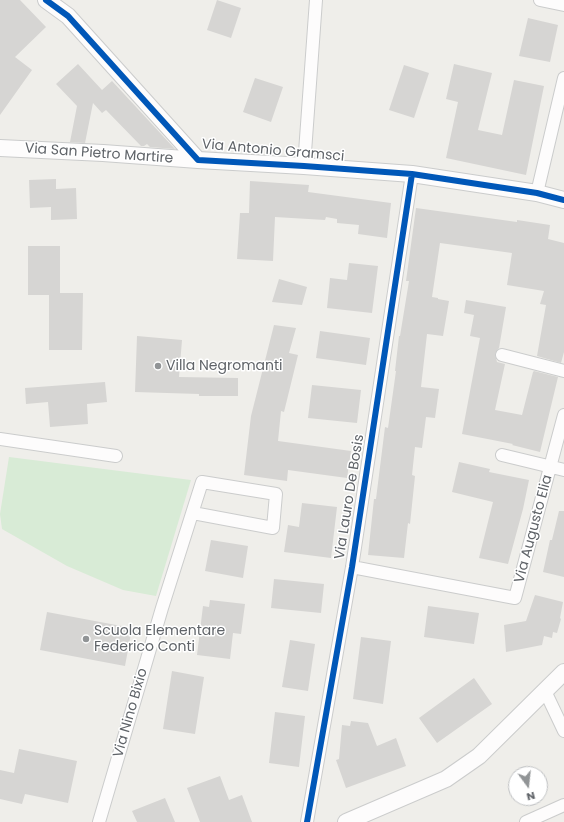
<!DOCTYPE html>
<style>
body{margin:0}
#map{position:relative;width:564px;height:822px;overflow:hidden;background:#efeeea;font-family:Poppins,sans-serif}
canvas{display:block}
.north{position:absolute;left:508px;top:766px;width:40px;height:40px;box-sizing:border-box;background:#fff;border:1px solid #bfc1c3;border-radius:50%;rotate:165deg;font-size:11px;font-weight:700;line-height:16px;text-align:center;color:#5f6368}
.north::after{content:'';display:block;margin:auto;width:14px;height:18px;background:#919496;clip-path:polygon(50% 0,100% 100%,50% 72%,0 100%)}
</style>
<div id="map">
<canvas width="564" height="822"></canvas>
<div class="north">N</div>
</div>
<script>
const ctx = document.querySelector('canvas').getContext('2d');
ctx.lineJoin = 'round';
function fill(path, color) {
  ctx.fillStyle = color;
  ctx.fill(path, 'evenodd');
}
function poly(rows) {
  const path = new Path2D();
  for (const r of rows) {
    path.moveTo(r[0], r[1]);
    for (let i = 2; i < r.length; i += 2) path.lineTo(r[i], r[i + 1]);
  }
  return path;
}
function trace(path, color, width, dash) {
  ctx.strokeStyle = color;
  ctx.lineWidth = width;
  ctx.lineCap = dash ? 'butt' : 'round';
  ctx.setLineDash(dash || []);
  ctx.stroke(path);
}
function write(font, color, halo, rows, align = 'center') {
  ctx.font = font + ' Poppins,sans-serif';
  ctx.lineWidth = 3;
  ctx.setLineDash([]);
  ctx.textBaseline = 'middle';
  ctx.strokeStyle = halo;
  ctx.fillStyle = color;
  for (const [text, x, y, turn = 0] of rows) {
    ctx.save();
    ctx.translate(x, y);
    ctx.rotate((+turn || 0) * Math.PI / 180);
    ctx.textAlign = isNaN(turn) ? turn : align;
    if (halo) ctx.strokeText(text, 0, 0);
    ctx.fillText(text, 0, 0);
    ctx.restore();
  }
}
fill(poly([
 [9,457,191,480,156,596,123,590,67,566,2,529,0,514]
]), '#d8ebd6');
fill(poly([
 [0,0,20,0,46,27,15,57,32,70,0,115],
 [217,0,241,8,231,38,207,30],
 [528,18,558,25,550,62,519,56],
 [78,64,102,90,112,81,175,149,150,147,147,144,144,146,141,146,106,110,102,113,93,103,85,143,70,142,77,106,56,84],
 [454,64,492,73,478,130,502,135,514,80,544,86,526,175,446,158,458,102,446,99],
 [404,65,429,73,414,118,389,110],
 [255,78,283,87,271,122,243,112],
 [56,179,56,189,76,188,77,219,51,220,51,207,30,208,29,180],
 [250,181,309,185,308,192,391,203,387,238,358,234,359,225,337,223,337,219,326,217,325,220,275,217,273,261,237,259,240,213,249,213],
 [416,208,517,222,517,220,550,225,548,239,564,243,564,352,561,363,537,356,546,305,540,304,544,291,507,285,512,253,440,243,432,297,438,298,438,299,449,301,443,336,427,334,421,387,439,389,435,418,426,417,422,448,415,447,412,475,415,476,410,524,408,523,404,558,368,555,374,499,376,499,385,427,388,428,396,371,395,371,399,336,400,336,409,281,406,281],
 [28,246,60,246,60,293,83,293,82,350,49,350,49,295,28,295],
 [349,263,378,266,372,313,327,308,330,278,347,280],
 [279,279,307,287,302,305,272,302],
 [466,300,506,307,499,348,495,354,497,362,505,364,495,410,522,415,533,372,534,371,558,377,540,452,512,445,513,444,462,434,480,338,470,336,474,315,464,313],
 [274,325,296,328,289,353,298,355,284,412,281,411,278,441,351,451,347,478,288,470,287,481,244,475,251,416],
 [320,331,370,338,366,365,316,358],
 [137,336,182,340,179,377,238,378,238,396,199,396,199,394,135,392],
 [105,382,107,402,87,404,88,424,50,427,48,402,26,404,25,388],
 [312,385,361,390,357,423,308,418],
 [459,462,490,469,489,472,529,480,523,509,508,564,479,558,493,502,452,492],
 [302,503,337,507,331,558,284,552,288,525,299,527],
 [559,511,564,511,564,577,543,572,550,540,552,540],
 [211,540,248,546,243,578,205,571],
 [274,579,324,584,321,613,271,608],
 [535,595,563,602,560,618,561,619,557,633,553,632,552,638,544,636,542,645,506,652,504,625,526,621],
 [210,600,245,604,241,634,233,633,230,659,197,655,203,606,209,607],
 [428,606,479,613,474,644,424,637],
 [47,612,132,628,125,666,40,650],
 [361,637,391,641,383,704,353,699],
 [290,640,315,644,308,691,282,687],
 [172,671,204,677,195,734,163,729],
 [474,678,492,704,437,743,419,718],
 [275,712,305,716,299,767,269,763],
 [351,721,368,723,377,746,396,738,406,766,346,788,336,760,339,759,342,725,350,726],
 [19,749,77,761,68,803,25,794,22,804,0,799,0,770,14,773],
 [220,776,229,800,242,795,252,822,200,822,187,788],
 [165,798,175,822,137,822,132,811]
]), '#d6d5d3');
const minor = poly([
 [540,0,564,5],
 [304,166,316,0],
 [537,193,564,78],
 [502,355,564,371],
 [0,439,116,456],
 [502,455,564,470],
 [352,567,515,598,564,415],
 [545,691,564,731],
 [99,822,162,608,202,482,276,494,273,528,193,513],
 [307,822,352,567,412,174],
 [526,822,564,805]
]);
const tertiary = poly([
 [46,0,68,16,198,160,304,166,412,174,537,193,564,200],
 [0,148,103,153,198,160],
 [346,822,446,779,479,756,564,672]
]);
trace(minor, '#cbcccc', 14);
trace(tertiary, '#cbcccc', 18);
trace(minor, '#fdfcfc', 12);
trace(tertiary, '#fdfcfc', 16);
trace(poly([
 [46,0,68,16,198,160,304,166,412,174,537,193,564,200],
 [307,822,352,567,412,174]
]), '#0057b8', 6);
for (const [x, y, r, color] of [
 [158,366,4,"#919496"],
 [86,639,4,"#919496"]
]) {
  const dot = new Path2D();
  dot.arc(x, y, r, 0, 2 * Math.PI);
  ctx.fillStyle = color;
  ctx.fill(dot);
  trace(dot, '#fff', 1.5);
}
write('14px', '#5f6368', '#fff', [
 ["Via Antonio Gramsci",273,151,5],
 ["Via San Pietro Martire",99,154,4],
 ["Via Lauro De Bosis",350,497,-81],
 ["Via Augusto Elia",534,529,-75],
 ["Via Nino Bixio",131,713,-74]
]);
write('14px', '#5f6368', '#fff', [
 ["Villa Negromanti",166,366],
 ["Scuola Elementare",94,631],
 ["Federico Conti",94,647]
], 'left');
</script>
